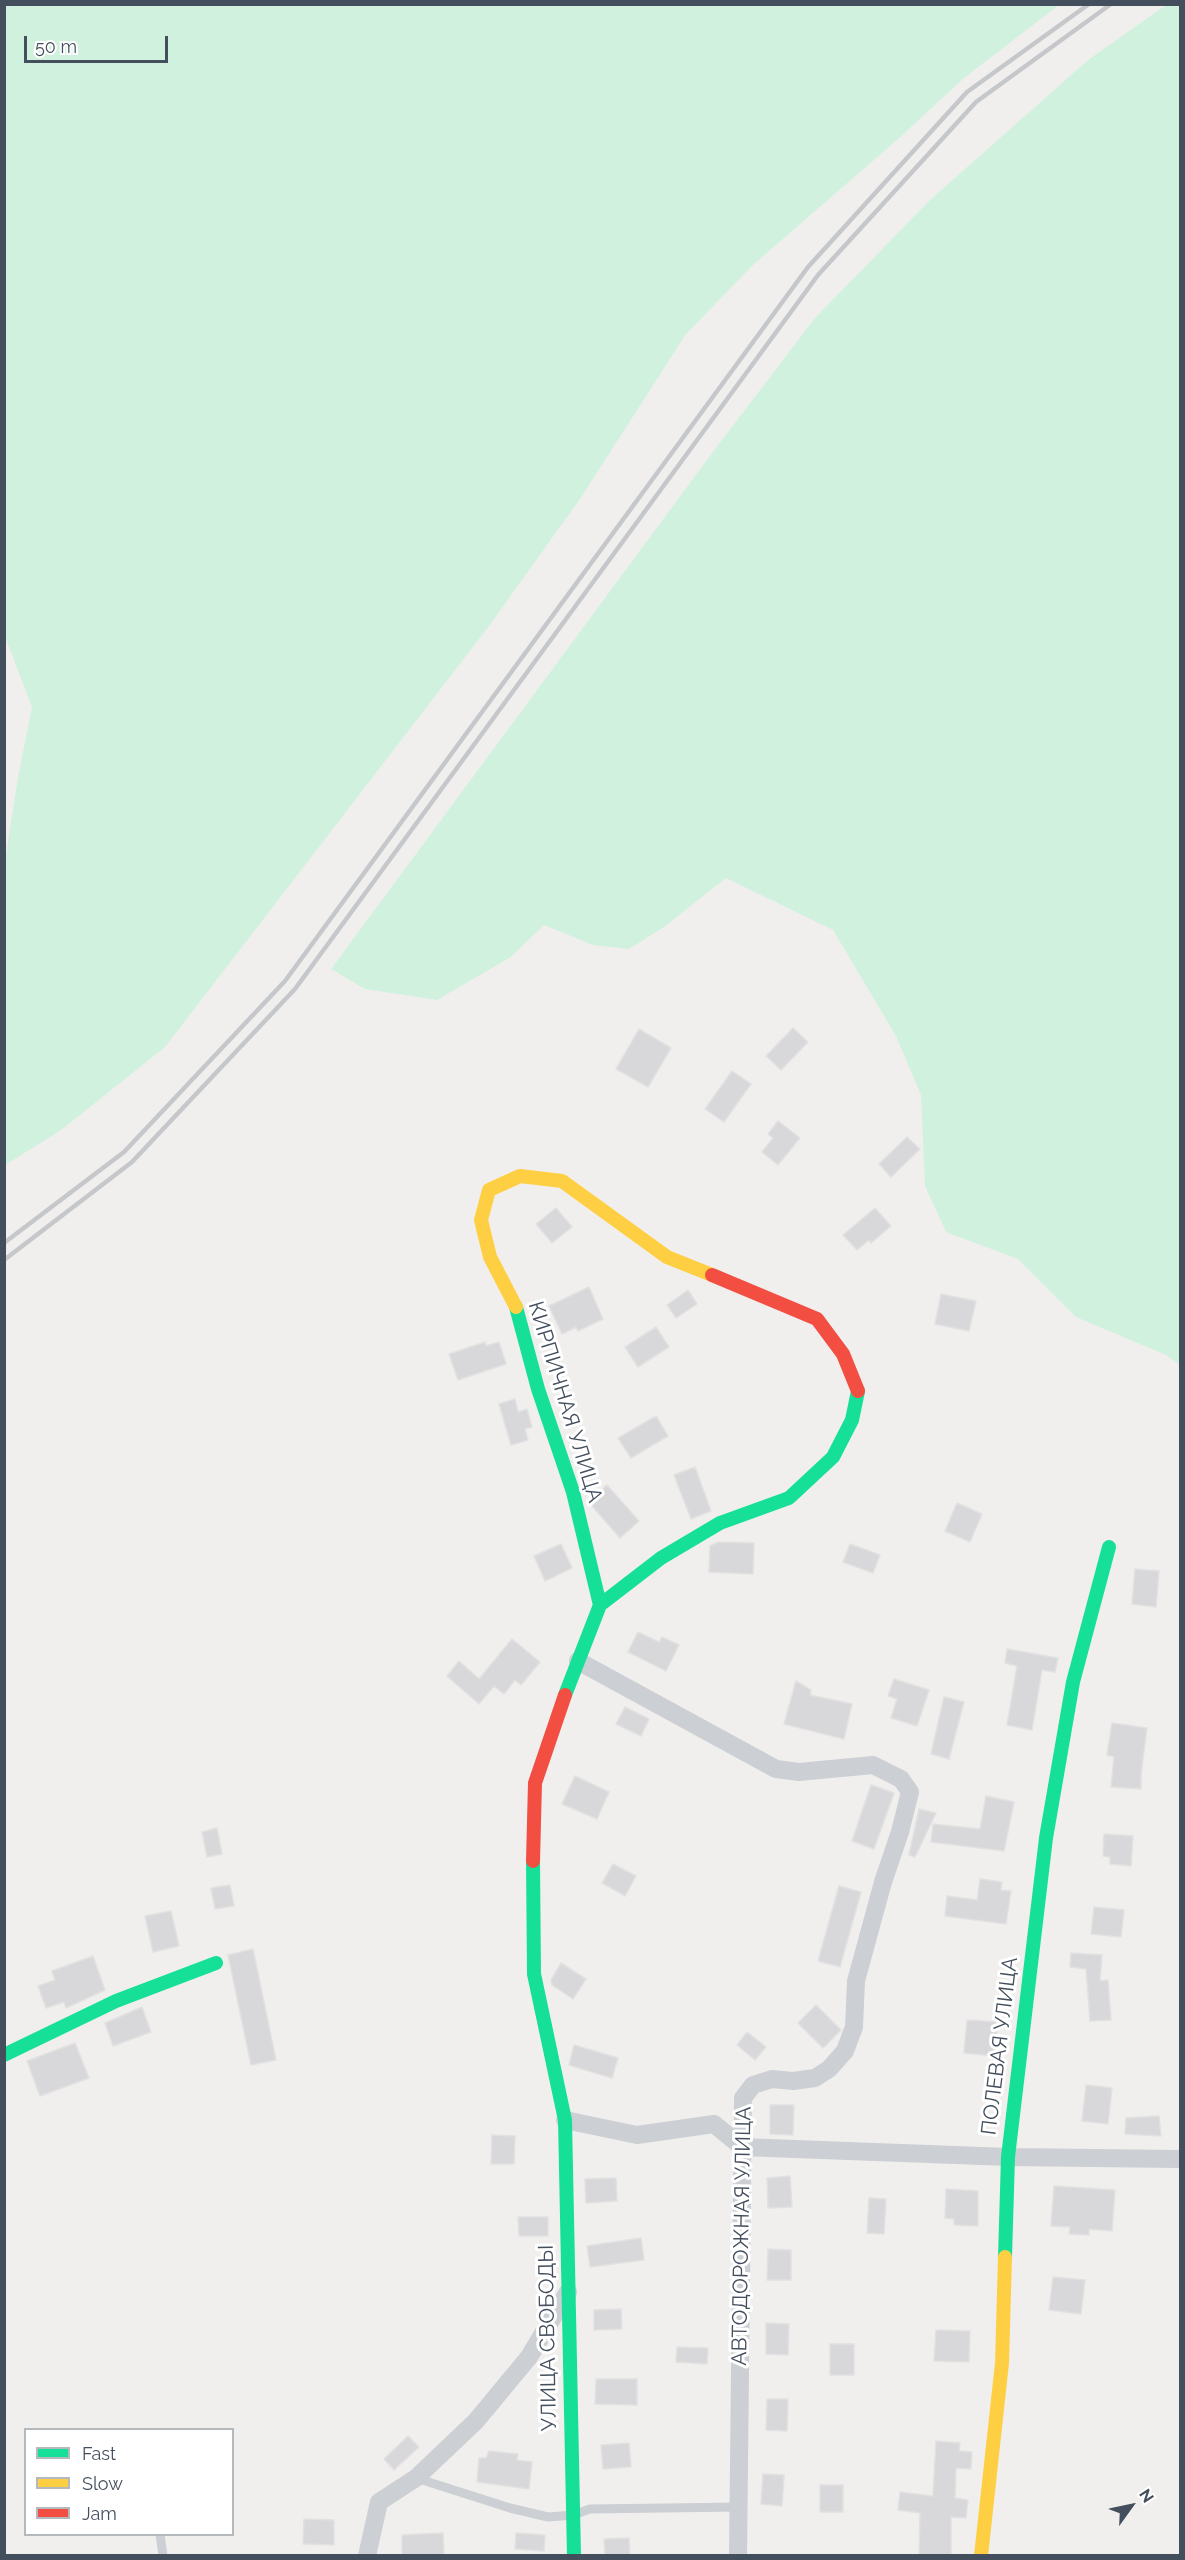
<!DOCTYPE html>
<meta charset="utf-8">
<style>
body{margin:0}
#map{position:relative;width:1185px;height:2560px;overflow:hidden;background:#f0efee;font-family:Raleway,sans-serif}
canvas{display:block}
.frame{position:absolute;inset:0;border:6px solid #444f5d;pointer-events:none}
.legend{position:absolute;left:24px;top:2428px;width:210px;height:108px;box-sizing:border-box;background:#fff;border:2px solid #b4b9be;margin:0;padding:8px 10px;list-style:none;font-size:18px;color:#444f5d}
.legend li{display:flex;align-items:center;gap:12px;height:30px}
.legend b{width:30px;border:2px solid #b4b9be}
.north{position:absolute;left:1101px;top:2476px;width:60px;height:60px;-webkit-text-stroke:4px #fff;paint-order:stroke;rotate:57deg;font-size:16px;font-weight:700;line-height:24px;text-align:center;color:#444f5d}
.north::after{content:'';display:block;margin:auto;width:21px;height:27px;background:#444f5d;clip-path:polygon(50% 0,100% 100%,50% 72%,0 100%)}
.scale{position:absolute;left:24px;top:36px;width:144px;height:27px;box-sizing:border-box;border:3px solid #444f5d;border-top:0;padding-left:8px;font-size:18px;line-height:21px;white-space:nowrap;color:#444f5d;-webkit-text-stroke:4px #fff;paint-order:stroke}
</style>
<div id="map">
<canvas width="1185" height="2560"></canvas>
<div class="frame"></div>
<ul class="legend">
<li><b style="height:8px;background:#16e098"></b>Fast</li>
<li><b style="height:8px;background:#ffcf43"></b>Slow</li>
<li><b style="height:8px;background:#f24e42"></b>Jam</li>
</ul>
<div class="north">N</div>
<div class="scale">50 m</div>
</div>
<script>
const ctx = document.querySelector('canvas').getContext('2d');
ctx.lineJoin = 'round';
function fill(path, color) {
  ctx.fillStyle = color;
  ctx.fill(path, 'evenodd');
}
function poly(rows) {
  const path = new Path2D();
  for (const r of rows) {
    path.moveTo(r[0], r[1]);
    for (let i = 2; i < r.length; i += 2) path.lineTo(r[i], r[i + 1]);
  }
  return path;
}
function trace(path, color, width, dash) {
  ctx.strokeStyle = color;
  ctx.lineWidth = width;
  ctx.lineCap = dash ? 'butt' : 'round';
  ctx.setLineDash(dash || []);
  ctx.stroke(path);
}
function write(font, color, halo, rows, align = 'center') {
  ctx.font = font + ' Raleway,sans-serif';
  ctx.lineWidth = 6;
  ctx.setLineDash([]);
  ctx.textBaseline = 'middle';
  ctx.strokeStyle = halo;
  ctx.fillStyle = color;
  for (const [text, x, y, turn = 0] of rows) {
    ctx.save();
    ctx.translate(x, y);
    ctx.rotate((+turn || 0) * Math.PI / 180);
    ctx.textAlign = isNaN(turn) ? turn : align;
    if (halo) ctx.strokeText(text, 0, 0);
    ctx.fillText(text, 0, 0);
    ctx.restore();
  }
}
fill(poly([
 [5,4,1059,5,964,78,897,140,754,264,686,334,580,499,489,626,165,1047,60,1131,5,1165,5,861,18,777,32,707,4,634],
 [1166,5,1180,5,1180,1365,1166,1355,1076,1317,1018,1259,946,1232,925,1186,921,1095,896,1036,833,930,726,878,664,927,629,949,593,945,544,925,511,957,437,1000,365,989,331,969,712,453,815,318,930,200,1088,60]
]), '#d1f1df');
const building = poly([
 [793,1028,808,1042,781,1070,766,1056,793,1028],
 [639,1029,671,1048,648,1087,616,1069,639,1029],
 [732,1071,751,1084,724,1122,705,1109,732,1071],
 [778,1121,800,1138,778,1165,762,1152,773,1138,768,1134,778,1121],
 [907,1137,920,1149,891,1177,879,1164,907,1137],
 [556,1208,572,1227,552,1243,536,1224,556,1208],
 [875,1208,891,1226,871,1243,869,1240,857,1250,843,1235,875,1208],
 [589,1287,603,1319,578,1331,576,1327,562,1334,549,1306,589,1287],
 [688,1290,697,1304,676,1318,667,1305,688,1290],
 [941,1294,976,1301,969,1331,935,1324,941,1294],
 [656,1327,669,1347,638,1367,625,1347,656,1327],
 [485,1342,486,1346,499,1342,506,1364,458,1380,449,1354,485,1342],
 [515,1399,518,1412,527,1409,532,1427,525,1429,528,1440,511,1445,499,1404,515,1399],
 [656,1416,668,1436,631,1458,618,1438,656,1416],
 [695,1467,711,1511,691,1519,674,1475,695,1467],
 [607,1485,639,1521,620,1538,592,1506,590,1500,607,1485],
 [957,1503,982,1514,970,1542,945,1531,957,1503],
 [718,1542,754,1543,753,1574,709,1572,710,1546,718,1542],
 [561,1544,572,1568,545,1581,534,1556,561,1544],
 [850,1544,880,1555,873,1573,843,1562,850,1544],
 [1135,1569,1159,1571,1156,1607,1132,1604,1135,1569],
 [638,1632,659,1642,662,1637,679,1645,666,1671,628,1652,638,1632],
 [512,1639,540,1662,521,1685,515,1680,504,1694,494,1686,479,1704,447,1676,459,1661,479,1679,512,1639],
 [1007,1649,1058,1658,1055,1672,1042,1670,1032,1730,1007,1725,1017,1666,1005,1663,1007,1649],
 [894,1679,929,1690,917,1726,891,1718,897,1699,888,1696,894,1679],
 [796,1681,811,1690,810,1695,852,1704,844,1739,784,1724,796,1681],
 [944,1697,964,1702,949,1759,931,1754,944,1697],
 [625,1707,649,1719,641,1736,616,1724,625,1707],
 [1112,1723,1147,1728,1141,1774,1141,1789,1111,1787,1114,1757,1107,1755,1112,1723],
 [575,1776,609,1792,597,1819,562,1804,575,1776],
 [871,1785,894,1793,874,1849,852,1841,871,1785],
 [986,1796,1014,1802,1004,1851,931,1842,933,1824,980,1829,986,1796],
 [919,1809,936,1813,915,1857,909,1855,919,1809],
 [217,1828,222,1854,207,1857,202,1832,217,1828],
 [1104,1834,1133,1836,1131,1866,1110,1864,1110,1857,1103,1856,1104,1834],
 [613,1864,636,1876,625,1896,602,1883,613,1864],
 [980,1879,1002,1882,1001,1890,1011,1891,1006,1924,945,1916,947,1896,977,1900,980,1879],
 [230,1885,234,1906,215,1909,211,1888,230,1885],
 [839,1886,861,1892,840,1967,818,1961,839,1886],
 [1094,1907,1124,1910,1121,1937,1091,1934,1094,1907],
 [171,1911,179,1946,153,1952,145,1916,171,1911],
 [253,1949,276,2060,251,2065,228,1955,253,1949],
 [1071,1953,1102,1955,1100,1981,1108,1980,1111,2020,1090,2021,1086,1969,1070,1967,1071,1953],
 [93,1956,105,1990,66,2008,64,2002,46,2008,38,1986,55,1980,52,1971,93,1956],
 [561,1963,586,1979,573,1999,552,1985,551,1980,561,1963],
 [816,2005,841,2030,823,2048,798,2023,816,2005],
 [142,2007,151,2032,113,2046,105,2023,142,2007],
 [967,2020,998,2022,995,2056,964,2053,967,2020],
 [747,2032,766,2047,755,2060,737,2045,747,2032],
 [75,2043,89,2078,40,2096,27,2061,75,2043],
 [574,2045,618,2058,612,2078,569,2065,574,2045],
 [1086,2085,1112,2088,1108,2124,1082,2121,1086,2085],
 [770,2105,794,2105,793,2135,770,2134,770,2105],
 [1159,2116,1161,2136,1125,2134,1126,2118,1159,2116],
 [492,2135,515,2136,514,2164,491,2164,492,2135],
 [790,2176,792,2207,768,2208,767,2178,790,2176],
 [616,2178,617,2201,586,2203,585,2179,616,2178],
 [1054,2186,1115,2190,1112,2231,1089,2229,1089,2235,1069,2234,1070,2227,1051,2226,1054,2186],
 [946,2189,978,2191,978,2226,954,2225,954,2219,945,2218,946,2189],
 [869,2198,886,2199,884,2234,867,2233,869,2198],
 [518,2217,548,2217,548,2236,519,2236,518,2217],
 [641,2238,644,2260,590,2267,587,2246,641,2238],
 [768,2249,791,2250,791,2280,767,2280,768,2249],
 [1053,2277,1085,2280,1081,2314,1049,2310,1053,2277],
 [621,2309,622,2329,594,2330,594,2310,621,2309],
 [766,2323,789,2324,788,2355,766,2354,766,2323],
 [936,2330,970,2331,969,2362,934,2361,936,2330],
 [830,2344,854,2344,854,2375,830,2375,830,2344],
 [677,2347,708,2348,707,2364,676,2362,677,2347],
 [596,2379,637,2379,637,2405,595,2404,596,2379],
 [767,2399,788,2399,787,2431,766,2430,767,2399],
 [408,2436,419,2447,394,2470,384,2459,408,2436],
 [936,2441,960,2443,959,2451,972,2452,971,2469,956,2468,955,2498,968,2500,966,2518,951,2517,951,2556,919,2556,920,2513,898,2510,900,2492,933,2496,936,2441],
 [629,2443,631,2467,603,2469,601,2445,629,2443],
 [489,2451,518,2454,517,2460,532,2462,529,2489,477,2482,479,2458,486,2458,489,2451],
 [763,2474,784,2475,782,2506,761,2504,763,2474],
 [820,2485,843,2485,843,2512,820,2512,820,2485],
 [304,2519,334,2520,334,2545,303,2544,304,2519],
 [443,2533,444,2555,402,2556,402,2535,443,2533],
 [516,2533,545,2535,544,2551,515,2549,516,2533],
 [629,2538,630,2556,605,2556,604,2539,629,2538]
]);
fill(building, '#d8d8da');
trace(building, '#e1e1e1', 1.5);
trace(poly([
 [416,2478,510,2508,548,2517,573,2515,590,2509,738,2507],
 [160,2534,163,2556]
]), '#cccfd3', 9);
trace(poly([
 [578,1661,776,1769,799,1772,873,1765,901,1779,910,1792,900,1832,883,1882,856,1981,854,2027,845,2051,829,2069,815,2078,793,2081,772,2079,753,2085,743,2098,738,2556],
 [565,2120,637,2135,714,2124,742,2147,1008,2157,1180,2159],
 [367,2556,379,2502,416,2478,476,2421,529,2357,568,2292]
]), '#cccfd3', 18);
trace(poly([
 [516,1307,538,1389,573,1492,600,1605],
 [565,1695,600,1605,661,1558,720,1523,789,1498,833,1457,852,1420,858,1391],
 [533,1861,534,1974,565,2120,574,2556],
 [4,2055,116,2001,216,1963],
 [1005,2257,1008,2157,1046,1838,1073,1682,1109,1547]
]), '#16e098', 14);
trace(poly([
 [516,1307,490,1257,481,1220,489,1190,520,1176,562,1181,667,1257,712,1275],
 [981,2556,1002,2363,1005,2257]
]), '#ffcf43', 14);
trace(poly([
 [712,1275,817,1319,843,1354,858,1391],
 [533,1861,535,1783,565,1695]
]), '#f24e42', 14);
trace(poly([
 [4,1243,124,1152,285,981,808,267,967,92,1089,4],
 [4,1260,132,1162,295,989,818,275,976,102,1111,4]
]), '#c6c7ca', 4.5);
write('21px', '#444f5d', '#fff', [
 ["КИРПИЧНАЯ УЛИЦА",565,1402,73],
 ["ПОЛЕВАЯ УЛИЦА",1000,2046,-83],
 ["АВТОДОРОЖНАЯ УЛИЦА",742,2236,-89],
 ["УЛИЦА СВОБОДЫ",548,2338,-91]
]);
</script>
